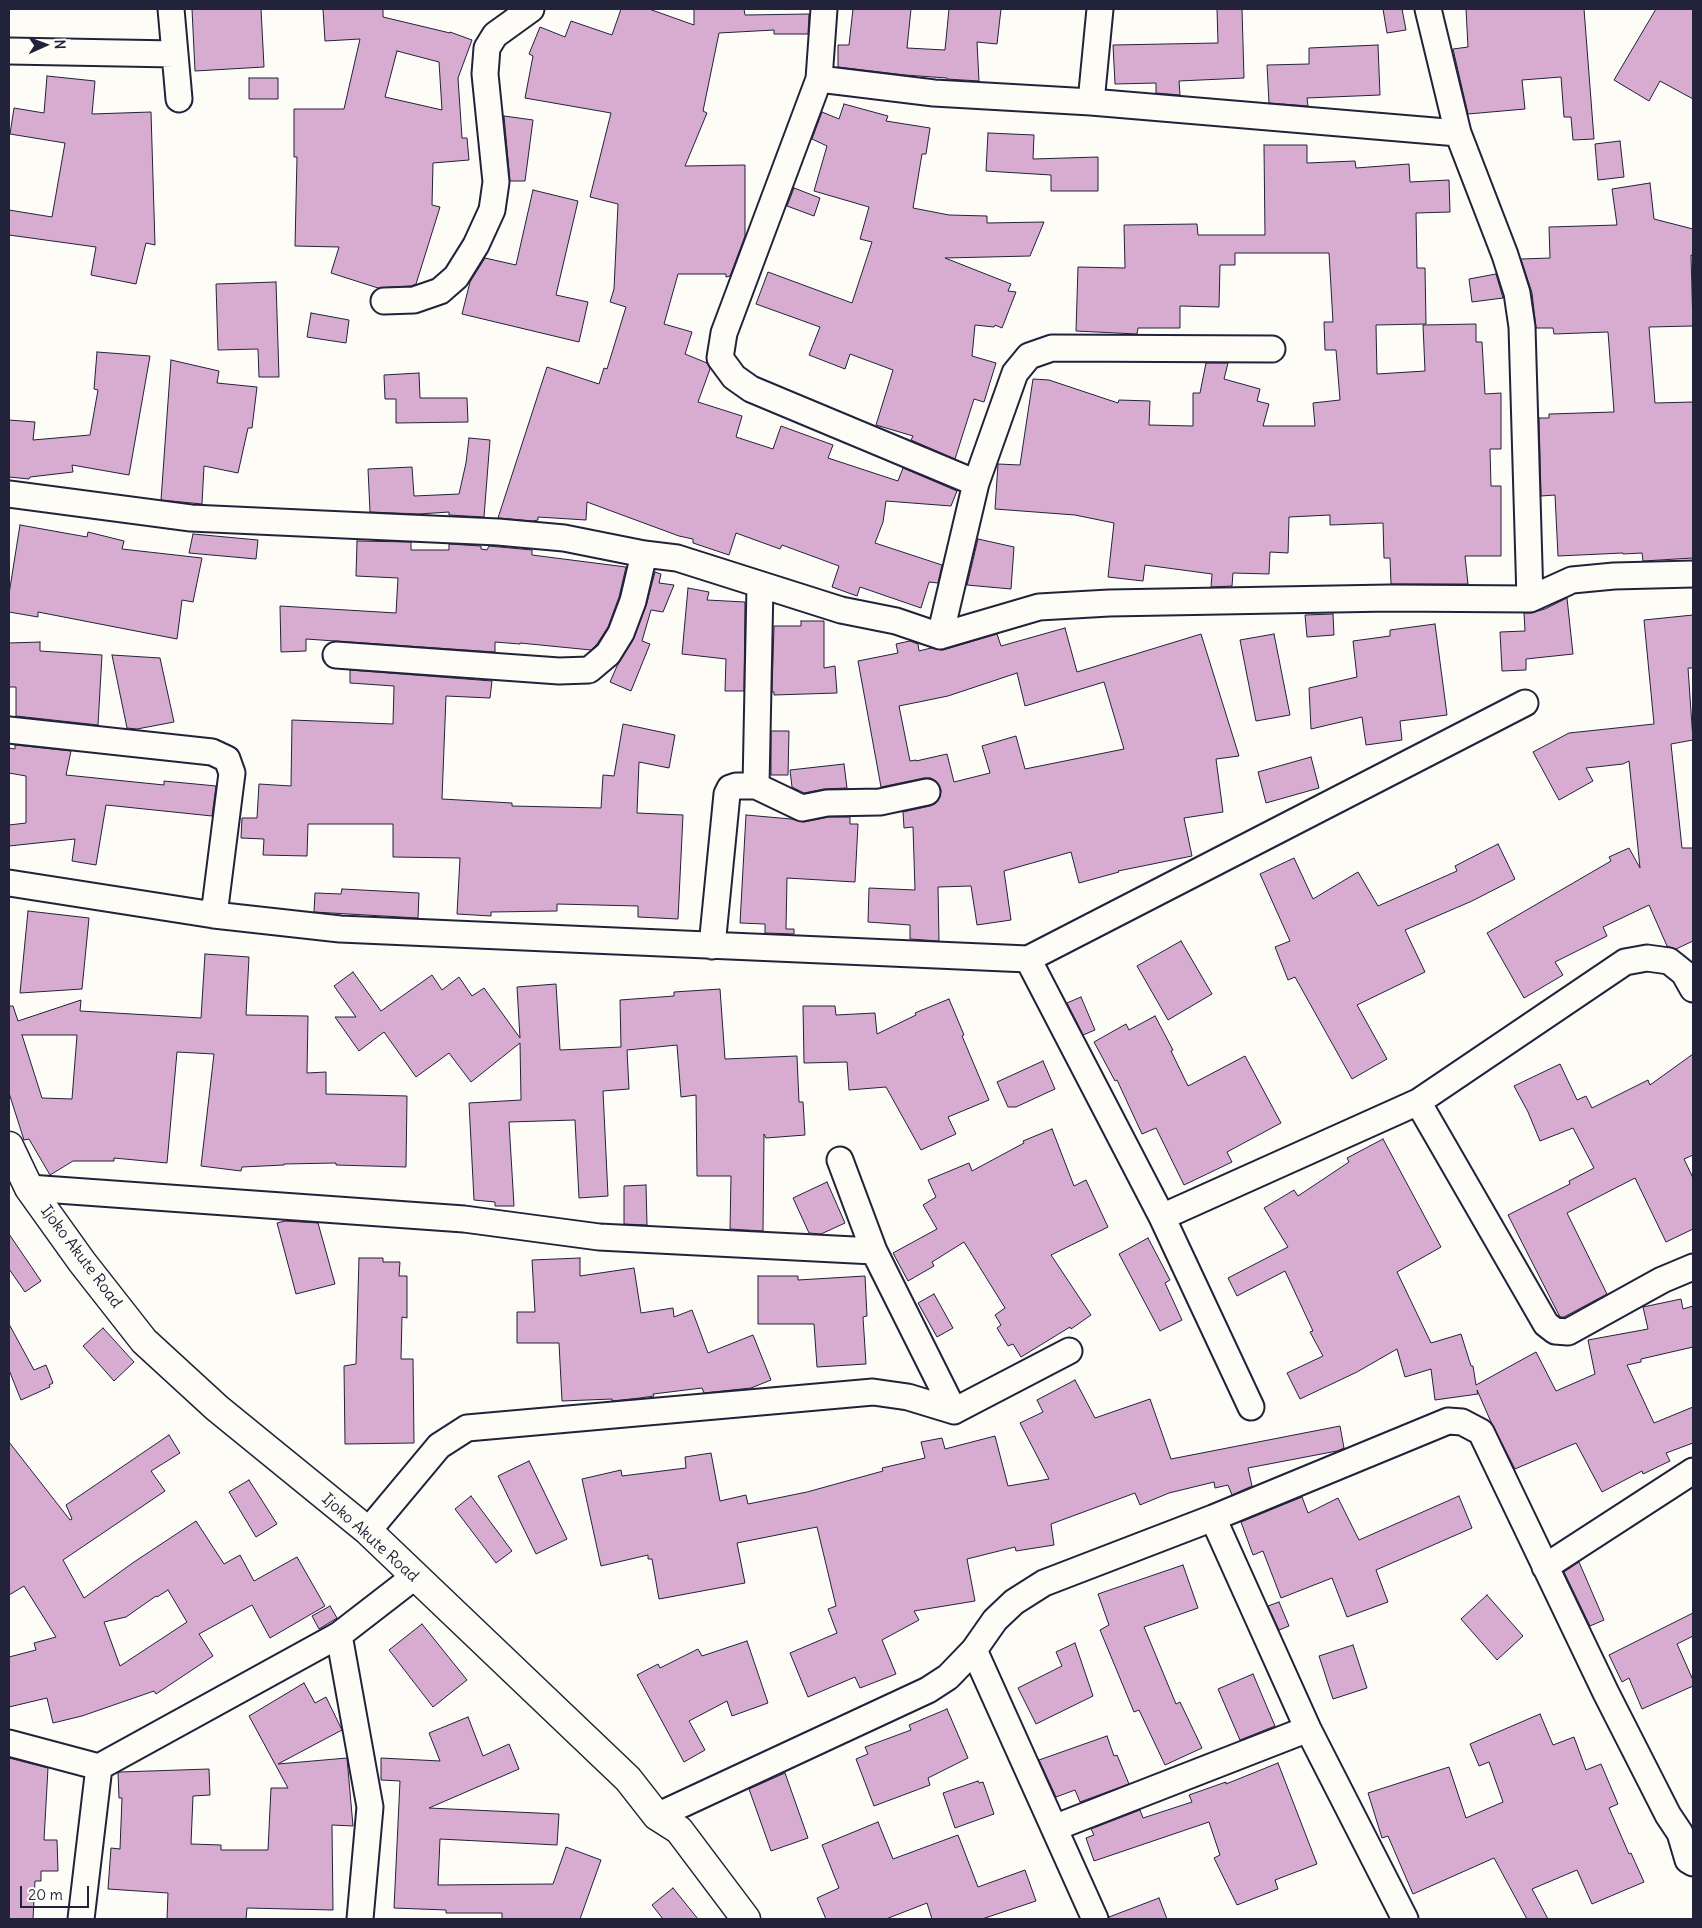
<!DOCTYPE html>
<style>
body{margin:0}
#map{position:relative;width:1702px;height:1928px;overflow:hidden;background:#fdfcf7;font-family:Delius,sans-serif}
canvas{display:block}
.frame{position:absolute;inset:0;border:10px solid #22223b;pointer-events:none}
.north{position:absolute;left:20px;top:20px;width:50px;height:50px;-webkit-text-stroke:4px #fdfcf7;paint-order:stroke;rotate:88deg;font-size:14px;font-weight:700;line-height:20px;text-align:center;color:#22223b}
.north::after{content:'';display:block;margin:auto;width:18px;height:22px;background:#22223b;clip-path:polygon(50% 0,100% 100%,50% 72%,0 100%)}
.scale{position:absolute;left:20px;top:1886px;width:69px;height:22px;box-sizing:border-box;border:2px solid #22223b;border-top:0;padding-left:6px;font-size:15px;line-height:18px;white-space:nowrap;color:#22223b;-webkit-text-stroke:4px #fdfcf7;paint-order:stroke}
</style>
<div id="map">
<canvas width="1702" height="1928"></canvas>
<div class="frame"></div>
<div class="north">N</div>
<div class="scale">20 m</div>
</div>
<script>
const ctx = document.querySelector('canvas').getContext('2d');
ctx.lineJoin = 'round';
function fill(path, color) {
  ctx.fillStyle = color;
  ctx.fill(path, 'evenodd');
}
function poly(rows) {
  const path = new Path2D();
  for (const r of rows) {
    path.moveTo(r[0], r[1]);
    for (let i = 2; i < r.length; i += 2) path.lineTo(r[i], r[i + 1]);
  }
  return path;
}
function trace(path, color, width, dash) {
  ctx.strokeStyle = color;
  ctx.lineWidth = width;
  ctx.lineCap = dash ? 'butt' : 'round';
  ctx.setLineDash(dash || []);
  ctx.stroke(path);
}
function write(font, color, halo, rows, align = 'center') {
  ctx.font = font + ' Delius,sans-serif';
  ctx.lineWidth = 4;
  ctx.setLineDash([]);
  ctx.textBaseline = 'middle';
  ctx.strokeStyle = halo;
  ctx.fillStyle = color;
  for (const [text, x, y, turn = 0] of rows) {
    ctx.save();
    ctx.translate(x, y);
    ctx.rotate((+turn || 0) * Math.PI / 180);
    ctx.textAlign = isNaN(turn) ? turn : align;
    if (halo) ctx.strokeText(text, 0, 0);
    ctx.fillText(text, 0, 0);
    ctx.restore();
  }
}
const building = poly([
 [192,9,261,9,264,67,195,71,192,9],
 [323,9,383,9,383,17,450,33,450,32,472,40,458,78,462,138,467,138,469,160,433,163,432,205,440,207,416,284,411,286,378,288,331,273,339,247,295,246,297,157,294,157,294,109,344,109,360,39,325,41,323,9],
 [397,51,439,62,442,110,385,97,397,51],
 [621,9,649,9,694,25,694,9,744,9,745,15,809,14,808,34,774,34,774,30,719,33,703,111,707,113,685,166,745,165,745,236,730,276,726,277,726,274,678,274,664,324,692,332,685,354,707,363,710,369,698,402,742,416,736,437,773,449,781,426,833,445,828,458,898,481,903,468,957,491,951,506,886,501,883,522,875,543,942,565,938,583,929,582,921,608,860,587,857,596,832,587,839,566,782,545,780,549,736,533,729,555,693,543,693,539,679,536,587,502,586,520,538,517,538,520,533,521,498,518,547,367,599,384,604,368,607,369,626,307,610,302,614,289,618,204,590,197,611,113,525,98,533,56,529,54,540,27,565,37,571,21,612,35,621,9],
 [853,9,911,9,907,48,945,50,949,9,1001,9,997,44,977,42,979,81,947,79,947,78,905,75,838,67,838,45,849,45,853,9],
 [1217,9,1242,9,1244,78,1179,81,1180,95,1156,93,1156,83,1115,84,1113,45,1218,43,1217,9],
 [1383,9,1402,9,1406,30,1387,33,1383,9],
 [1466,9,1584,9,1594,139,1573,140,1571,117,1564,117,1561,77,1522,80,1525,109,1468,114,1453,49,1468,47,1466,9],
 [1656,9,1693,9,1693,99,1660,81,1649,101,1614,80,1656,9],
 [1378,45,1380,95,1307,98,1308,106,1269,103,1267,65,1309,64,1309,48,1378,45],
 [47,76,95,81,92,114,151,112,155,245,146,243,136,284,91,275,96,247,9,235,9,210,52,217,65,143,10,134,14,108,44,113,47,76],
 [249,78,278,78,278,99,249,99,249,78],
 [844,104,888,116,886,121,930,128,926,154,922,154,913,208,949,215,987,216,987,223,1044,222,1030,256,945,258,1011,284,1008,291,1016,292,1002,328,995,325,994,327,975,325,972,356,996,363,984,402,974,399,955,459,911,440,913,436,876,425,893,370,850,354,845,369,809,355,820,327,756,304,768,272,852,303,872,242,860,239,869,207,814,191,827,146,812,139,822,112,839,119,844,104],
 [504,116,533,120,525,181,510,181,504,116],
 [988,133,1034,135,1033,159,1098,157,1098,191,1051,191,1051,175,986,171,988,133],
 [1620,141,1624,177,1598,180,1595,144,1620,141],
 [1264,145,1307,145,1307,163,1355,161,1356,168,1409,164,1410,182,1449,180,1450,212,1416,213,1417,268,1425,268,1426,324,1376,325,1377,374,1425,371,1423,325,1476,324,1476,342,1482,342,1485,394,1501,393,1501,449,1490,449,1491,486,1501,486,1501,556,1465,556,1468,584,1391,584,1390,558,1384,558,1383,523,1330,525,1330,515,1289,517,1288,553,1270,552,1269,574,1233,573,1232,586,1211,587,1212,574,1145,565,1143,581,1108,577,1114,523,1075,515,995,509,998,464,1020,465,1033,379,1049,380,1118,403,1119,400,1150,401,1149,425,1193,426,1193,393,1200,393,1206,363,1228,363,1224,379,1260,389,1257,401,1269,404,1263,426,1315,426,1313,403,1340,400,1336,350,1325,350,1324,322,1333,322,1329,253,1235,253,1235,265,1220,265,1219,307,1180,306,1180,328,1138,328,1137,334,1076,331,1078,267,1125,268,1124,225,1197,224,1198,235,1265,235,1264,145],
 [1650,183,1654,219,1693,229,1693,256,1691,255,1693,326,1649,327,1655,403,1693,402,1693,558,1643,561,1642,553,1623,554,1623,553,1558,556,1555,495,1541,496,1539,418,1549,418,1549,414,1614,412,1608,332,1554,334,1553,328,1536,328,1532,293,1521,259,1550,258,1549,227,1617,225,1612,189,1650,183],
 [794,188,820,198,814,216,787,206,794,188],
 [533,190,578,201,556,295,588,302,579,342,462,314,470,282,485,258,516,265,533,190],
 [1496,274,1503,298,1472,302,1469,279,1496,274],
 [276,282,279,377,259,377,258,349,218,350,216,284,276,282],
 [311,313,349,320,346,343,307,337,311,313],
 [97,352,150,356,129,475,72,465,73,472,30,477,29,479,9,477,9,420,35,422,33,440,90,435,98,390,94,389,97,352],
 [171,360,219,371,217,383,257,387,252,428,248,428,238,473,204,466,202,504,161,500,171,360],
 [419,373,420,398,467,398,468,422,396,423,396,399,385,399,384,375,419,373],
 [469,438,490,440,484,517,449,515,449,512,419,514,370,512,368,469,412,467,414,496,459,494,466,463,469,438],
 [20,525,87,537,88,532,124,541,122,549,202,558,193,602,182,600,177,639,38,612,38,617,9,612,9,594,20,525],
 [193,534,258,540,256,559,189,553,193,534],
 [978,539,1014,547,1011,589,967,585,978,539],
 [357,541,411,542,411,550,449,550,449,544,481,546,481,549,487,550,489,546,532,550,532,555,626,567,619,597,608,627,597,644,591,650,520,643,520,644,495,642,495,652,306,639,306,651,281,652,280,606,396,613,398,578,356,576,357,541],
 [655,572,661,574,659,583,674,585,663,612,651,610,642,641,650,644,631,691,610,682,617,666,634,638,646,606,655,572],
 [688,588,709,592,707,600,745,602,744,691,725,691,726,659,682,654,688,588],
 [1567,598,1573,654,1526,659,1526,670,1502,671,1500,632,1525,631,1524,613,1531,613,1545,609,1567,598],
 [1333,614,1334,635,1307,637,1305,615,1333,614],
 [1693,615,1693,668,1688,668,1693,740,1671,744,1682,848,1693,848,1693,941,1676,949,1667,946,1649,905,1603,927,1607,936,1555,962,1563,975,1524,998,1487,933,1611,861,1609,857,1629,848,1640,868,1629,761,1623,764,1586,768,1593,781,1559,800,1533,752,1569,733,1654,724,1644,620,1693,615],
 [801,621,824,621,824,668,835,666,837,693,774,695,774,692,772,692,774,626,801,626,801,621],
 [1435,624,1447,715,1400,721,1402,740,1366,745,1362,717,1311,729,1309,688,1357,677,1353,641,1390,636,1390,630,1435,624],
 [1065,628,1077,672,1201,634,1239,756,1216,759,1223,812,1184,818,1192,856,1118,871,1119,872,1079,883,1071,852,1004,871,1011,920,977,925,971,886,938,887,939,941,910,939,910,925,868,922,869,888,915,890,913,827,904,828,903,812,930,806,936,803,940,797,941,790,937,782,931,778,924,778,881,787,858,661,898,653,896,644,910,641,918,644,919,651,931,648,943,650,997,634,1001,646,1065,628],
 [1017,673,1025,706,1104,682,1124,749,1025,769,1016,736,982,746,990,773,954,782,947,754,916,761,916,760,910,761,899,706,948,696,1017,673],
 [1274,634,1290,715,1256,721,1240,640,1274,634],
 [40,642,40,651,102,655,98,725,16,716,16,687,9,687,9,643,40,642],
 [112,655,160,658,174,722,137,729,127,728,112,655],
 [350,670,492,681,490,698,446,696,442,799,512,803,512,806,601,808,603,775,614,776,623,724,675,735,669,768,639,762,637,813,683,815,678,919,638,917,638,906,557,904,557,911,491,912,491,916,457,914,460,858,393,857,393,824,308,824,307,856,263,855,264,839,241,838,242,818,257,818,259,784,291,786,292,720,393,724,394,686,350,683,350,670],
 [771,731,789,731,788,775,771,775,771,731],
 [15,745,71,751,66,775,164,785,164,781,216,786,212,816,106,805,96,865,72,861,75,839,9,846,9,825,26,823,26,776,9,773,9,748,15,749,15,745],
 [1311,757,1319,788,1266,803,1258,772,1311,757],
 [844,764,847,788,824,789,804,793,792,787,790,770,844,764],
 [746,815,791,819,804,822,829,817,850,817,850,824,858,824,855,882,787,878,786,929,794,929,794,934,765,933,765,924,740,923,746,815],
 [1498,844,1515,879,1472,901,1405,930,1425,972,1357,1005,1387,1059,1352,1079,1295,977,1288,980,1275,947,1290,941,1260,874,1294,858,1313,899,1358,872,1378,906,1457,871,1455,866,1498,844],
 [342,889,419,893,418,918,314,912,315,893,341,894,342,889],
 [28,911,89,918,82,989,20,993,28,911],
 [1181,941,1212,994,1168,1020,1137,966,1181,941],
 [205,954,249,957,246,1015,308,1016,307,1073,326,1072,326,1094,407,1096,406,1167,336,1165,336,1163,284,1164,284,1165,242,1167,241,1171,201,1166,214,1054,177,1052,167,1163,114,1158,114,1161,73,1161,50,1175,29,1139,24,1140,9,1093,9,1006,13,1006,18,1021,81,1000,80,1011,201,1018,205,954],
 [22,1035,77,1035,72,1099,42,1098,22,1035],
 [353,972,381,1011,432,975,442,990,459,977,472,996,484,988,520,1038,517,987,556,984,560,1050,621,1047,620,1000,674,996,674,992,720,989,725,1059,797,1056,799,1102,803,1102,805,1135,766,1138,764,1134,763,1231,730,1229,731,1176,697,1176,696,1095,681,1097,677,1045,627,1050,629,1089,603,1091,608,1196,579,1198,575,1120,509,1122,514,1206,495,1206,495,1202,474,1200,469,1103,521,1100,520,1043,471,1082,449,1053,416,1077,384,1032,359,1051,335,1017,356,1017,334,986,353,972],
 [1081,997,1095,1030,1083,1035,1067,1003,1081,997],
 [949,999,964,1035,962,1036,989,1100,948,1117,956,1134,921,1150,886,1087,849,1090,847,1062,804,1063,803,1006,835,1006,836,1015,875,1013,877,1034,916,1015,915,1013,949,999],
 [1155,1016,1173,1050,1171,1051,1188,1086,1245,1056,1281,1123,1227,1152,1232,1162,1184,1185,1156,1128,1142,1134,1117,1080,1115,1081,1094,1042,1126,1024,1129,1030,1155,1016],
 [1693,1054,1693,1155,1684,1159,1693,1178,1693,1229,1666,1242,1635,1178,1567,1213,1607,1294,1564,1317,1560,1317,1508,1215,1570,1184,1569,1181,1594,1168,1573,1128,1540,1141,1528,1112,1514,1086,1560,1064,1577,1100,1586,1096,1592,1108,1648,1080,1650,1085,1693,1054],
 [1043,1061,1055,1089,1016,1107,1008,1107,997,1082,1043,1061],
 [1052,1129,1074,1186,1086,1180,1108,1227,1051,1255,1091,1315,1071,1329,1070,1327,1021,1357,1013,1344,1008,1346,997,1328,1001,1325,995,1315,1005,1308,964,1242,932,1262,934,1266,908,1281,893,1253,937,1229,923,1205,936,1197,928,1180,969,1163,972,1171,1024,1143,1023,1141,1052,1129],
 [1383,1139,1441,1247,1397,1272,1431,1343,1461,1334,1471,1366,1473,1366,1476,1385,1536,1352,1556,1391,1595,1374,1588,1340,1648,1329,1643,1307,1681,1299,1683,1309,1693,1306,1693,1347,1641,1359,1641,1362,1627,1365,1654,1423,1693,1407,1693,1443,1666,1453,1670,1461,1643,1474,1642,1471,1602,1492,1576,1443,1515,1469,1491,1422,1477,1390,1478,1394,1435,1400,1431,1369,1405,1377,1397,1349,1357,1372,1300,1399,1287,1373,1323,1356,1310,1332,1313,1331,1285,1271,1237,1296,1228,1278,1288,1247,1264,1208,1294,1190,1298,1196,1349,1162,1347,1158,1383,1139],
 [827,1182,845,1223,821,1234,809,1233,793,1198,827,1182],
 [646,1185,647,1225,624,1224,624,1186,646,1185],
 [285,1221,318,1223,335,1284,296,1294,277,1223,285,1221],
 [9,1234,41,1281,25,1292,9,1269,9,1234],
 [1148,1238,1170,1280,1165,1283,1182,1320,1160,1331,1119,1254,1148,1238],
 [359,1258,383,1258,383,1262,400,1262,399,1276,407,1276,407,1318,402,1317,401,1359,413,1359,414,1443,345,1444,344,1366,356,1364,359,1258],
 [580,1258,580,1276,634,1268,641,1313,673,1308,674,1317,692,1310,708,1353,753,1335,771,1380,751,1388,704,1393,702,1388,653,1394,654,1396,640,1398,612,1401,612,1399,562,1401,559,1343,517,1343,517,1312,535,1312,532,1260,580,1258],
 [758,1276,798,1276,798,1280,865,1276,867,1316,863,1317,866,1364,817,1367,814,1324,758,1324,758,1276],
 [934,1294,953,1328,937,1337,918,1303,934,1294],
 [9,1324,34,1370,46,1365,53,1383,49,1385,50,1387,21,1400,9,1370,9,1324],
 [103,1328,134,1362,114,1381,83,1346,103,1328],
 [1075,1380,1095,1418,1150,1399,1171,1459,1340,1426,1344,1448,1337,1451,1248,1468,1252,1486,1232,1495,1228,1485,1215,1488,1214,1482,1169,1493,1140,1505,1135,1493,1051,1524,1054,1545,1016,1551,1015,1547,967,1559,975,1601,914,1611,919,1620,882,1640,896,1674,860,1688,855,1677,808,1697,790,1653,837,1633,828,1609,836,1606,817,1527,737,1543,745,1583,659,1599,652,1559,648,1559,648,1555,601,1566,582,1479,621,1470,622,1476,686,1468,685,1457,711,1453,720,1501,746,1495,748,1504,807,1492,883,1471,882,1468,925,1458,921,1442,942,1438,945,1449,995,1436,1008,1486,1049,1479,1020,1423,1043,1412,1037,1400,1075,1380],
 [169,1435,180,1453,151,1471,165,1491,63,1560,84,1598,134,1562,196,1521,224,1564,240,1555,254,1581,297,1557,325,1606,270,1638,252,1605,199,1634,213,1656,156,1694,154,1691,82,1716,53,1723,47,1698,9,1707,9,1657,36,1650,34,1643,56,1637,24,1586,9,1595,9,1442,70,1520,72,1519,66,1505,169,1435],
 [168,1590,187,1622,120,1666,104,1622,126,1617,156,1596,157,1597,168,1590],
 [529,1461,567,1539,536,1554,498,1476,529,1461],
 [249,1480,277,1524,256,1537,229,1492,249,1480],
 [471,1496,512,1551,496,1563,455,1509,471,1496],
 [1459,1496,1472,1528,1376,1570,1388,1602,1347,1617,1332,1578,1281,1598,1263,1551,1253,1555,1241,1522,1302,1497,1308,1513,1338,1498,1359,1540,1459,1496],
 [1579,1562,1604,1620,1590,1626,1564,1572,1579,1562],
 [1183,1565,1198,1608,1144,1627,1176,1704,1180,1702,1202,1748,1165,1765,1139,1710,1134,1712,1100,1630,1109,1625,1098,1594,1183,1565],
 [1487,1595,1523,1636,1497,1660,1461,1619,1487,1595],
 [1279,1602,1289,1626,1279,1630,1268,1606,1279,1602],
 [330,1606,337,1618,319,1629,312,1616,330,1606],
 [1693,1613,1693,1636,1677,1644,1693,1680,1693,1686,1642,1709,1629,1678,1622,1682,1609,1655,1693,1613],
 [422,1624,467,1680,433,1707,389,1650,422,1624],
 [747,1641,768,1703,732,1716,727,1701,689,1721,705,1750,684,1762,637,1675,658,1664,660,1668,698,1649,702,1656,747,1641],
 [1075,1643,1093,1696,1036,1724,1018,1688,1062,1666,1056,1652,1075,1643],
 [1353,1645,1367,1688,1333,1699,1319,1656,1353,1645],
 [1253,1674,1275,1726,1240,1740,1218,1689,1253,1674],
 [304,1683,315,1703,326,1697,342,1730,278,1764,347,1758,353,1826,332,1825,333,1910,247,1908,246,1919,167,1919,168,1893,108,1889,111,1848,120,1849,122,1798,119,1798,118,1773,120,1772,209,1769,210,1795,193,1796,191,1844,221,1845,221,1850,268,1850,271,1788,288,1788,249,1716,304,1683],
 [947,1709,968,1758,928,1778,930,1785,874,1806,856,1759,868,1754,865,1747,911,1730,909,1725,947,1709],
 [1540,1714,1553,1745,1574,1737,1586,1770,1601,1764,1618,1804,1609,1808,1629,1854,1631,1853,1644,1882,1592,1904,1577,1870,1532,1889,1548,1919,1527,1919,1494,1858,1413,1894,1388,1836,1382,1838,1368,1793,1449,1767,1466,1818,1503,1802,1489,1762,1479,1766,1470,1744,1540,1714],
 [468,1717,483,1756,509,1744,519,1769,429,1808,559,1814,557,1845,440,1839,438,1885,553,1884,566,1847,601,1860,580,1919,502,1919,502,1913,446,1913,446,1910,394,1908,400,1781,381,1780,381,1758,440,1761,429,1733,468,1717],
 [1107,1736,1114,1756,1117,1755,1129,1784,1080,1802,1075,1790,1056,1797,1039,1760,1107,1736],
 [9,1758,48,1768,44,1840,57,1840,58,1871,41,1871,41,1881,35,1881,33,1919,9,1919,9,1758],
 [1278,1763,1317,1864,1275,1880,1278,1889,1237,1905,1214,1858,1220,1855,1209,1822,1094,1861,1086,1838,1094,1835,1091,1829,1140,1810,1143,1818,1192,1802,1189,1795,1226,1782,1226,1784,1278,1763],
 [785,1773,808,1838,771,1851,749,1789,785,1773],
 [978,1781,979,1783,983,1782,994,1814,955,1828,943,1793,978,1781],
 [878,1822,893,1859,958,1835,978,1887,1025,1870,1036,1901,982,1919,932,1919,927,1903,886,1919,826,1919,817,1898,839,1888,822,1845,878,1822],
 [673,1888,698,1919,663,1919,652,1905,673,1888],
 [1159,1898,1167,1919,1109,1919,1109,1917,1159,1898]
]);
fill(building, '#d8acd0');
trace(building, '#22223b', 1);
const minor = poly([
 [171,9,179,99],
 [824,9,819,79,724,333,720,358,734,377,751,389,976,483],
 [1428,9,1458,133,1505,255,1517,293,1522,327,1530,599],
 [9,51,175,54],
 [819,79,934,93,1091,102,1458,133],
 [1091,102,1100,9],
 [384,301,414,300,440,291,456,277,476,245,492,210,496,182,485,74,487,48,495,35,531,9],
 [9,494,191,518,498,532,564,538,644,554,677,558,841,610,896,621,940,636,1039,607,1109,603,1390,598,1530,599,1572,580,1614,576,1693,574],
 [940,636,976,483,1015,373,1029,356,1052,348,1272,349],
 [336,655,559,671,589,670,608,654,621,633,633,601,644,554],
 [9,730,212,752,227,759,232,773,214,915],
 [756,786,802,808,827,803,880,802,927,792],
 [9,883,214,915,340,929,1028,959,1525,703],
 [712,946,727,794,730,788,736,786,756,786,760,585],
 [1028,959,1162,1217,1251,1407],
 [1418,1102,1546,1324,1555,1331,1568,1332,1662,1280,1693,1267],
 [840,1160,874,1251,954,1411],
 [29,1188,464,1219,599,1237,874,1251],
 [1162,1217,1418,1102,1625,962,1647,958,1669,961,1684,973,1693,989],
 [1213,1518,1308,1729,1405,1919],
 [368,1531,439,1446,467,1428,873,1392,908,1397,954,1411,1069,1351],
 [1545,1567,1693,1471],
 [339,1635,370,1807,360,1919],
 [974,1650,1095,1919],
 [9,1743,99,1767,339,1635,414,1577],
 [657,1816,928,1690,948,1677,974,1650,995,1620,1014,1602,1044,1583,1213,1518,1448,1421,1462,1422,1481,1432,1606,1693,1668,1815,1680,1833,1688,1860,1693,1863],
 [1054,1828,1308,1729],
 [81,1919,99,1767]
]);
const major = poly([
 [9,1146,29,1188,82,1262,144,1341,217,1408,368,1531,628,1779,657,1816,679,1830,746,1919]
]);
trace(minor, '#22223b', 29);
trace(major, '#22223b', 31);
trace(minor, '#fdfcf7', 25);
trace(major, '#fdfcf7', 28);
write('16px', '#22223b', '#fdfcf7', [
 ["Ijoko Akute Road",81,1257,53],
 ["Ijoko Akute Road",370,1538,42]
]);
</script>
